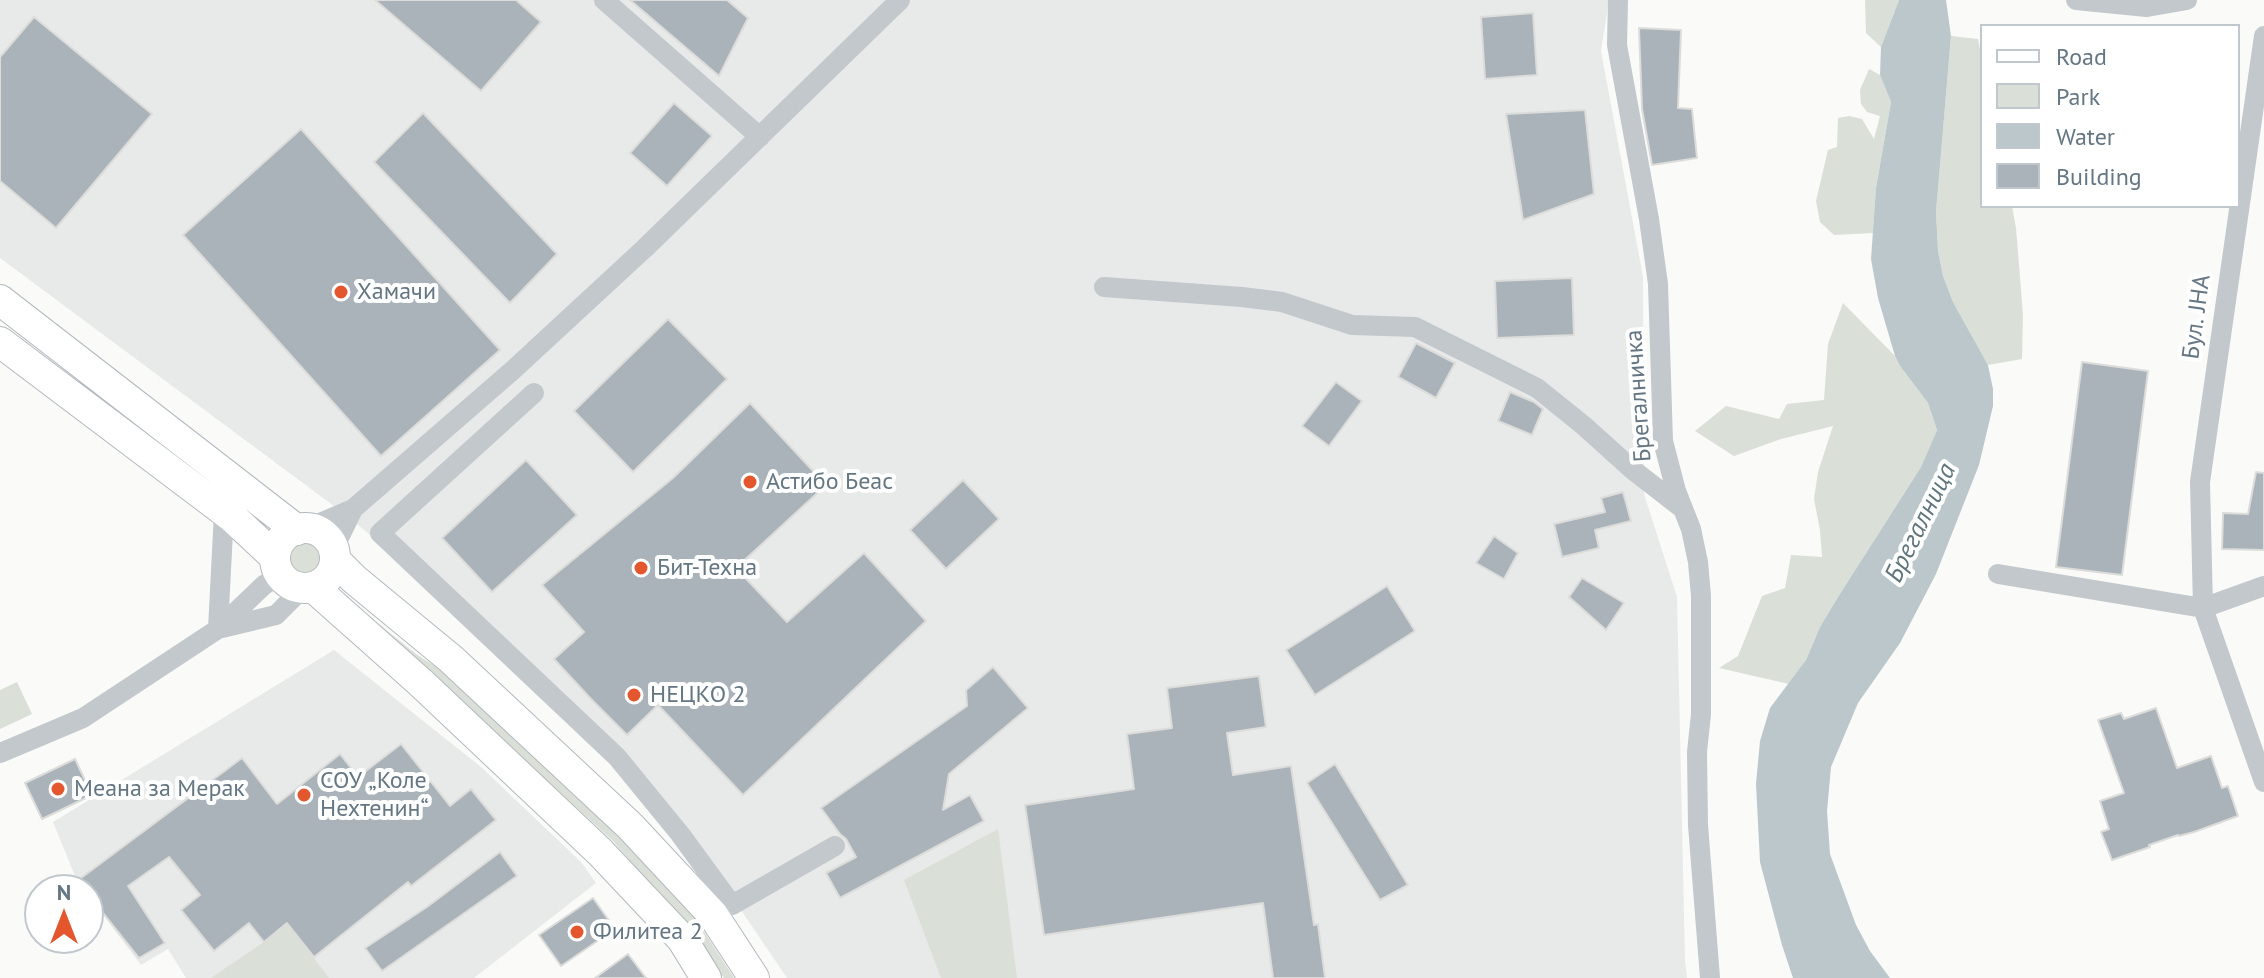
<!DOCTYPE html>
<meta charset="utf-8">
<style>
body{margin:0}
#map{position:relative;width:2264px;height:978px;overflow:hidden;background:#fafaf8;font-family:"PT Sans",sans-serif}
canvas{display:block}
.legend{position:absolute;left:1980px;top:24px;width:260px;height:184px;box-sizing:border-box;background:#fff;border:2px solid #c1c8cd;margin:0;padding:10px 14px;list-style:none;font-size:24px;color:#657683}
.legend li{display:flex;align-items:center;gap:16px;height:40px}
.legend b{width:40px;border:2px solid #c1c8cd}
.north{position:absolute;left:24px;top:874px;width:80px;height:80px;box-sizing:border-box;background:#fff;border:2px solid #c1c8cd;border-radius:50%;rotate:0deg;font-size:22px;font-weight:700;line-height:32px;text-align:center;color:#657683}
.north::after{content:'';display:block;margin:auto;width:28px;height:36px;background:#e4572e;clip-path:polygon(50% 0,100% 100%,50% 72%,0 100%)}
</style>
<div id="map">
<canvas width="2264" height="978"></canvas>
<ul class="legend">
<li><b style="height:10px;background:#fff"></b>Road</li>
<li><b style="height:22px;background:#dadfd7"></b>Park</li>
<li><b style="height:22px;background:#bbc7cb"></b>Water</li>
<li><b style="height:22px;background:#aab3b9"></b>Building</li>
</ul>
<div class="north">N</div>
</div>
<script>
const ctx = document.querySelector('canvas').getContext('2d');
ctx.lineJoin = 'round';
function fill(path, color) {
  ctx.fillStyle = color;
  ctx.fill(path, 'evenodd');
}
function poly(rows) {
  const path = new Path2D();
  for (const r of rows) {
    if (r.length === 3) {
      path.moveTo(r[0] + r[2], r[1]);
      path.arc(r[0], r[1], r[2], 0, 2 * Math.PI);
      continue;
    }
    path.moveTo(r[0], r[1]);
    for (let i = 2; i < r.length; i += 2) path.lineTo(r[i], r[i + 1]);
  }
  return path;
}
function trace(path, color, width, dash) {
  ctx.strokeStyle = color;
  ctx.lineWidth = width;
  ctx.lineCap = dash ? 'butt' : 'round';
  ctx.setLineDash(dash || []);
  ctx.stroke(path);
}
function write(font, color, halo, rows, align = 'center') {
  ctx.font = font + ' "PT Sans",sans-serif';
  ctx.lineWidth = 8;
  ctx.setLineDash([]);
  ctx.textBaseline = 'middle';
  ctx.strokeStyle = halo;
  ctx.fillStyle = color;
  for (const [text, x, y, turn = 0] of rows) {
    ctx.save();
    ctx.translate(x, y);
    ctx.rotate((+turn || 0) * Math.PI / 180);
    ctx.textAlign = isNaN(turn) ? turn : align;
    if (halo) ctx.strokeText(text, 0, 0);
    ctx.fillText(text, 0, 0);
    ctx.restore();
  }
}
fill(poly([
 [0,0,1609,0,1601,51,1643,277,1644,494,1677,597,1685,960,1687,978,787,978,673,810,559,696,350,518,0,258],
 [334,650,481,767,581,862,596,883,474,978,186,978,168,949,141,965,88,895,88,890,84,890,77,881,53,822]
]), '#e8e9e9');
fill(poly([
 [1865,0,1899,0,1881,47,1866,33],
 [1951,36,1978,39,1982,59,1982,206,2012,206,2016,228,2023,315,2022,359,1988,365,1953,302,1943,276,1938,251,1936,212],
 [1869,69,1880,75,1891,102,1876,188,1873,233,1834,235,1820,222,1816,201,1828,150,1837,147,1838,118,1849,116,1862,119,1874,139,1880,116,1867,112,1861,104,1860,90],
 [1843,303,1895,356,1900,366,1928,403,1937,430,1921,467,1838,597,1820,627,1806,660,1789,684,1719,668,1738,656,1762,596,1785,588,1791,555,1822,557,1820,530,1814,499,1818,472,1833,426,1781,439,1734,456,1695,431,1726,406,1779,419,1787,404,1824,400,1828,344],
 [305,558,17],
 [354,604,416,654,463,684,624,834,696,919,734,978,724,978,686,926,613,841],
 [17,682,32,714,0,729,0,690],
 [998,829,1017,978,941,978,904,880],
 [287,923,329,978,211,978,264,942]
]), '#dadfd7');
fill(poly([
 [1899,0,1946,0,1951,36,1936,212,1938,251,1943,276,1953,302,1988,365,1993,389,1993,406,1979,465,1936,574,1900,643,1858,703,1831,767,1827,811,1830,854,1856,925,1870,951,1890,978,1793,978,1782,945,1760,862,1756,784,1760,741,1770,708,1806,660,1820,627,1838,597,1921,467,1937,430,1928,403,1900,366,1895,356,1878,298,1871,259,1876,188,1891,102,1880,75,1881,47]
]), '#bbc7cb');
const building = poly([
 [375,0,516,0,541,22,481,91,375,0],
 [630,0,727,0,748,18,719,76,630,0],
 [1533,13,1537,75,1485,79,1481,17,1533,13],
 [34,17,152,114,56,228,0,181,0,57,34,17],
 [1639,28,1681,30,1678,108,1692,109,1697,158,1652,165,1642,109,1639,28],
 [674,103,712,136,667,186,630,153,674,103],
 [1585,110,1594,194,1523,220,1506,114,1585,110],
 [423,113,557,254,510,303,374,162,423,113],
 [301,129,500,350,381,456,183,235,301,129],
 [1572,278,1574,335,1497,338,1495,281,1572,278],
 [668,319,727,379,633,472,574,411,668,319],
 [1416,343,1455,363,1436,398,1398,377,1416,343],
 [2082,362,2148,371,2122,575,2056,567,2082,362],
 [1336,382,1362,401,1329,446,1302,426,1336,382],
 [1510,392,1534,402,1543,409,1532,435,1498,421,1510,392],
 [750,403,826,485,736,568,787,622,864,553,926,621,743,795,658,705,627,735,591,699,554,659,584,632,542,585,673,478,750,403],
 [526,460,577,515,492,592,442,538,526,460],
 [2256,472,2264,473,2264,550,2222,549,2223,513,2248,514,2256,472],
 [963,480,999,519,946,569,910,530,963,480],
 [1623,492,1631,521,1595,530,1599,548,1562,557,1554,524,1605,512,1601,498,1623,492],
 [1494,536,1518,553,1504,579,1476,563,1494,536],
 [1582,578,1624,603,1606,630,1569,597,1582,578],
 [1387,586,1415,631,1315,695,1286,650,1387,586],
 [993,667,1028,708,949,774,943,810,970,795,984,821,840,898,826,873,856,857,846,839,840,834,821,808,967,706,966,690,993,667],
 [1259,676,1266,727,1227,733,1233,775,1291,766,1314,925,1318,924,1325,978,1273,978,1263,903,1044,935,1025,805,1134,789,1127,734,1172,728,1167,688,1259,676],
 [2156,708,2177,768,2211,756,2222,788,2228,786,2238,816,2194,832,2179,836,2178,835,2149,845,2150,847,2112,860,2101,832,2109,829,2100,801,2124,793,2098,720,2121,713,2124,719,2156,708],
 [401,744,450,806,471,789,496,820,411,886,408,882,314,957,287,923,264,942,249,923,214,951,181,910,200,895,169,857,128,886,165,943,139,958,88,894,88,890,84,890,77,881,242,758,277,804,340,754,358,777,401,744],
 [75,759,92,795,42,819,25,783,75,759],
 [1335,764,1408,885,1380,900,1307,783,1335,764],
 [500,852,517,876,382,971,365,948,427,907,500,852],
 [593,898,615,929,561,966,539,935,593,898],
 [628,954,646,978,595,978,628,954]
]);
fill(building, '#aab3b9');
trace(building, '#dcdcda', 2);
const secondary = poly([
 [0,300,297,530],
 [0,342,232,517,275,557],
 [305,558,30],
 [335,560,354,579,451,659,630,826,713,915,754,978],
 [313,587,420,682,600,852,682,939,706,978]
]);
trace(secondary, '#b3babf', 32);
trace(poly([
 [604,0,760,137],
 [1618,0,1617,45,1649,219,1658,284,1663,441,1676,491,1691,529,1698,562,1701,596,1701,714,1697,752,1698,825,1710,978],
 [2076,0,2147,7,2187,0],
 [2264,36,2200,482,2203,608,2264,782],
 [1104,287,1242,297,1282,302,1352,325,1415,327,1537,388,1583,425,1633,470,1682,508],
 [534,393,380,533,617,757,680,834,732,905,835,846],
 [306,529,353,509,513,370,645,248,900,0],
 [333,550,353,509],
 [1998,574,2203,608,2264,586],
 [222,628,276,615,303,588],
 [218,629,224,512],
 [0,753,83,718,218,629,264,585,280,575]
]), '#c3c8cc', 20);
trace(secondary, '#fff', 30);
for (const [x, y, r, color] of [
 [341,292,8,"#e4572e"],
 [750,482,8,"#e4572e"],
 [641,568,8,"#e4572e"],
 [634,695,8,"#e4572e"],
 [58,789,8,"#e4572e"],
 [304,795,8,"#e4572e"],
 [577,932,8,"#e4572e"]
]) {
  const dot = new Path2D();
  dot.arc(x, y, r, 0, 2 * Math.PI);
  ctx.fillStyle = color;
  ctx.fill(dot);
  trace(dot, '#fff', 3);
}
write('24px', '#657683', '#fff', [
 ["Хамачи",357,292],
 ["Астибо Беас",766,482],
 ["Бит-Техна",657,568],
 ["НЕЦКО 2",650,695],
 ["СОУ „Коле",320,781],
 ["Нехтенин“",320,809],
 ["Меана за Мерак",74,789],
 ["Филитеа 2",593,932]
], 'left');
write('24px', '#657683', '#fff', [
 ["Бул. ЈНА",2197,317,-82],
 ["Брегалничка",1639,396,-94]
]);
write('italic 26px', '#60757c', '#fff', [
 ["Брегалница",1921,523,-64]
]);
</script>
